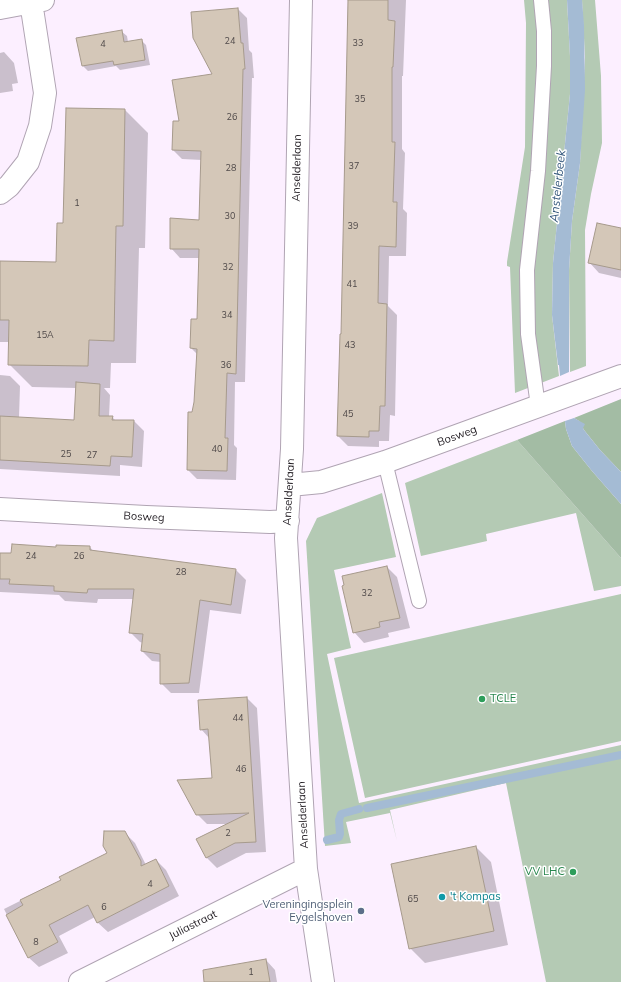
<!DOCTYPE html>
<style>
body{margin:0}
canvas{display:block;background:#fcefff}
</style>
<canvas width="621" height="982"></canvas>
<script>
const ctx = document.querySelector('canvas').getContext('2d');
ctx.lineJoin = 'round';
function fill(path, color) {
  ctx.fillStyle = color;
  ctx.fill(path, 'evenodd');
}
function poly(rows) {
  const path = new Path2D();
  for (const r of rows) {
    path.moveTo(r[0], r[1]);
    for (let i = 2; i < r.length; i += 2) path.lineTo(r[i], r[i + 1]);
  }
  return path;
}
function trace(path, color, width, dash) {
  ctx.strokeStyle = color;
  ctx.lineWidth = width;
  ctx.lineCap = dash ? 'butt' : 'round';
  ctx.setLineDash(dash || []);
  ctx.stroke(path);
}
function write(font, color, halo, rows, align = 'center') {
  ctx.font = font + ' Mulish,sans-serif';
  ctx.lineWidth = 3;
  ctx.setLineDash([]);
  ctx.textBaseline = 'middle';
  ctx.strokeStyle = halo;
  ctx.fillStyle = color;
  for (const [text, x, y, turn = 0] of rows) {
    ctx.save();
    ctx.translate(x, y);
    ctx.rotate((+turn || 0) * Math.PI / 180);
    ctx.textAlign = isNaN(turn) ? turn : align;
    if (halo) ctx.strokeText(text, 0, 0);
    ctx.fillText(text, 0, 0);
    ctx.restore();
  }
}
fill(poly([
 [524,0,567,0,570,56,570,94,553,263,552,315,559,376,515,393,510,267,507,266,507,262,525,147,526,23],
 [582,0,595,0,601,76,602,143,591,194,585,230,586,366,570,372,569,270,572,221,580,163,585,57],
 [517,440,621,558,621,586,594,591,576,513,486,534,487,541,421,556,405,483],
 [382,493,396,557,334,570,351,648,327,654,359,803,621,745,621,982,546,982,506,783,390,810,397,841,390,813,346,822,351,843,325,846,306,541,317,518],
 [621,594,621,741,365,798,334,658]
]), '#b4cab4');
fill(poly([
 [621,399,621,472,600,450,584,430,579,421,574,418],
 [565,421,566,429,572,446,592,471,621,504,621,558,517,440]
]), '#a3bca4');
fill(poly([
 [567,0,582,0,584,25,585,90,580,163,572,221,569,270,569,372,560,376,559,365,558,365,552,315,553,263,570,94,570,56],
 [574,418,585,424,583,428,584,430,600,450,621,472,621,504,592,471,572,446,566,429,565,421]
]), '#a4bbd4');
fill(poly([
 [349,0,414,0,406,0,403,76,402,76,402,149,405,153,403,209,407,213,406,256,389,256,388,306,397,315,395,416,390,415,389,441,379,441,379,447,348,446,338,436,342,335],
 [238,9,247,18,249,50,252,53,254,78,252,78,245,382,235,382,234,445,237,448,236,480,197,479,188,470,195,402,197,354,191,348,198,320,200,258,180,258,171,248,200,221,202,160,182,159,173,150,180,122,214,75],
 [121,31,127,36,128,42,141,40,146,45,150,65,120,70,116,66,88,71,83,66],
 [4,52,14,63,18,83,12,84,13,91,0,93,0,53],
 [125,110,148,133,145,248,139,248,136,363,111,363,110,388,104,388,110,395,109,417,112,417,116,421,134,421,144,431,142,467,120,465,120,476,0,469,0,375,10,376,20,386,19,418,74,421,76,388,32,387,9,364,10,342,0,342,0,262,56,263,64,224],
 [621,229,621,278,599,273,589,262],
 [90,547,93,551,236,570,246,580,241,614,210,610,199,693,171,693,161,683,161,662,152,661,142,651,143,643,140,642,130,632,134,599,98,599,97,603,65,601,59,595,0,592,0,554,12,554,57,548],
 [387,567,397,577,410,628,388,633,389,637,364,643,354,632],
 [247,698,257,708,266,852,246,853,217,868,207,858,197,840,230,824,207,824,197,814,213,779,209,738,201,729],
 [124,832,135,843,146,865,156,860,166,870,179,896,108,932,97,922,95,917,59,936,68,953,39,967,28,957,4,909,62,880,108,853],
 [476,847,491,862,508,945,425,963,410,948],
 [266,960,275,970,277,982,213,982]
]), '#0003');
trace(poly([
 [367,808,621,755],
 [327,840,339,837,340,834,339,820,341,814,359,809]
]), '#a4bbd4', 8);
const building = poly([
 [348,0,388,0,388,20,395,21,393,67,392,67,392,142,395,142,393,202,397,202,396,247,379,246,378,303,387,304,385,406,380,406,379,431,369,431,369,437,337,436,340,334,341,334,348,0],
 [238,8,241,43,243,43,245,69,243,69,236,374,227,373,225,438,228,438,227,471,187,470,188,412,192,412,194,402,197,349,190,348,191,319,197,319,199,249,170,249,170,218,199,220,201,151,172,150,173,121,179,121,172,80,212,74,193,38,191,12,238,8],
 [122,30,124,42,142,39,145,60,114,65,113,61,82,66,76,38,122,30],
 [66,108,125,109,123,226,116,226,114,341,89,340,88,366,8,365,9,320,0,320,0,261,56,262,57,223,63,223,66,108],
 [597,223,621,228,621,270,588,263,597,223],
 [76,382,100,384,99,416,113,416,112,420,134,420,132,457,111,456,110,466,0,460,0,416,74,420,76,382],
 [12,544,56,547,56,545,90,546,90,550,236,569,231,605,200,600,189,683,160,684,160,654,141,651,143,634,129,633,134,589,88,589,87,593,54,591,54,586,9,584,10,579,0,579,0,553,11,553,12,544],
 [387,566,400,618,379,622,380,627,353,633,342,586,344,585,342,576,387,566],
 [247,697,256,842,235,843,206,858,196,839,249,813,196,815,177,780,212,778,208,729,200,730,198,700,247,697],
 [104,831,125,831,141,861,141,866,156,859,169,886,97,923,88,905,49,925,58,942,28,958,6,915,23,905,20,900,61,880,59,877,107,853,103,846,104,831],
 [476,846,494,931,409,949,391,864,476,846],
 [266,959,270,982,204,982,203,970,266,959]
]);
fill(building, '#d4c7b8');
trace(building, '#a69a8c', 1);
const service = poly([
 [538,406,528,334,527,270,538,171,544,66,544,31,541,0],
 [385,462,419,601]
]);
const minor = poly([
 [301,0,292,449,286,538,306,869,323,982],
 [0,8,43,0],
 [0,193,9,186,28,162,40,126,45,93,31,2],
 [290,485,321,482,385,462,621,376],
 [0,509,146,517,270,522,288,521],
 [80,982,306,869]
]);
trace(service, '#b0a4b3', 16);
trace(minor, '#b0a4b3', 24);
trace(service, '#fff', 14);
trace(minor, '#fff', 22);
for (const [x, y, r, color] of [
 [482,699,4,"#2e9e5b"],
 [573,872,4,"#2e9e5b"],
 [442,897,4,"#0f9aa8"],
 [361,911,4,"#5c6f8a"]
]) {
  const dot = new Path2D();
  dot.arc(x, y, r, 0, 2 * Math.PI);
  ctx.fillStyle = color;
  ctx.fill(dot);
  trace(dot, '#fff', 1.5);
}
write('9px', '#4e4848', null, [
 ["24",230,41],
 ["33",358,43],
 ["4",103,44],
 ["35",360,99],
 ["26",232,117],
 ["37",354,166],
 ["28",231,168],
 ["1",77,203],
 ["30",230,216],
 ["39",353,226],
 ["32",228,267],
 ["41",352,284],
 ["34",227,315],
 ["15A",45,335],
 ["43",350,345],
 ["36",226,365],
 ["45",348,414],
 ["40",217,449],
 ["25",66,454],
 ["27",92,455],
 ["24",31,556],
 ["26",79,556],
 ["28",181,572],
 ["32",367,593],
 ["44",238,718],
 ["46",241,769],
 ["2",228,833],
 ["4",150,884],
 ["65",413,899],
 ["6",104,907],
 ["8",36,942],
 ["1",251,972]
]);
write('11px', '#221d23', '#fff', [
 ["Anselderlaan",297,168,-89],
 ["Bosweg",457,436,-20],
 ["Anselderlaan",289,492,-87],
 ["Bosweg",144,517,3],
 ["Anselderlaan",303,815,-93],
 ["Juliastraat",193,925,-27]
]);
write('11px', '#27864d', '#fff', [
 ["TCLE",490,699],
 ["VV LHC",565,872,"right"]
], 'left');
write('11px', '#0d838f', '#fff', [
 ["'t Kompas",450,897]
], 'left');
write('11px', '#4e5e75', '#fff', [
 ["Vereningingsplein",353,905],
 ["Eygelshoven",353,918]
], 'right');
write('italic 12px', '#32567b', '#fff', [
 ["Anstelerbeek",558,186,-84]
]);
</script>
